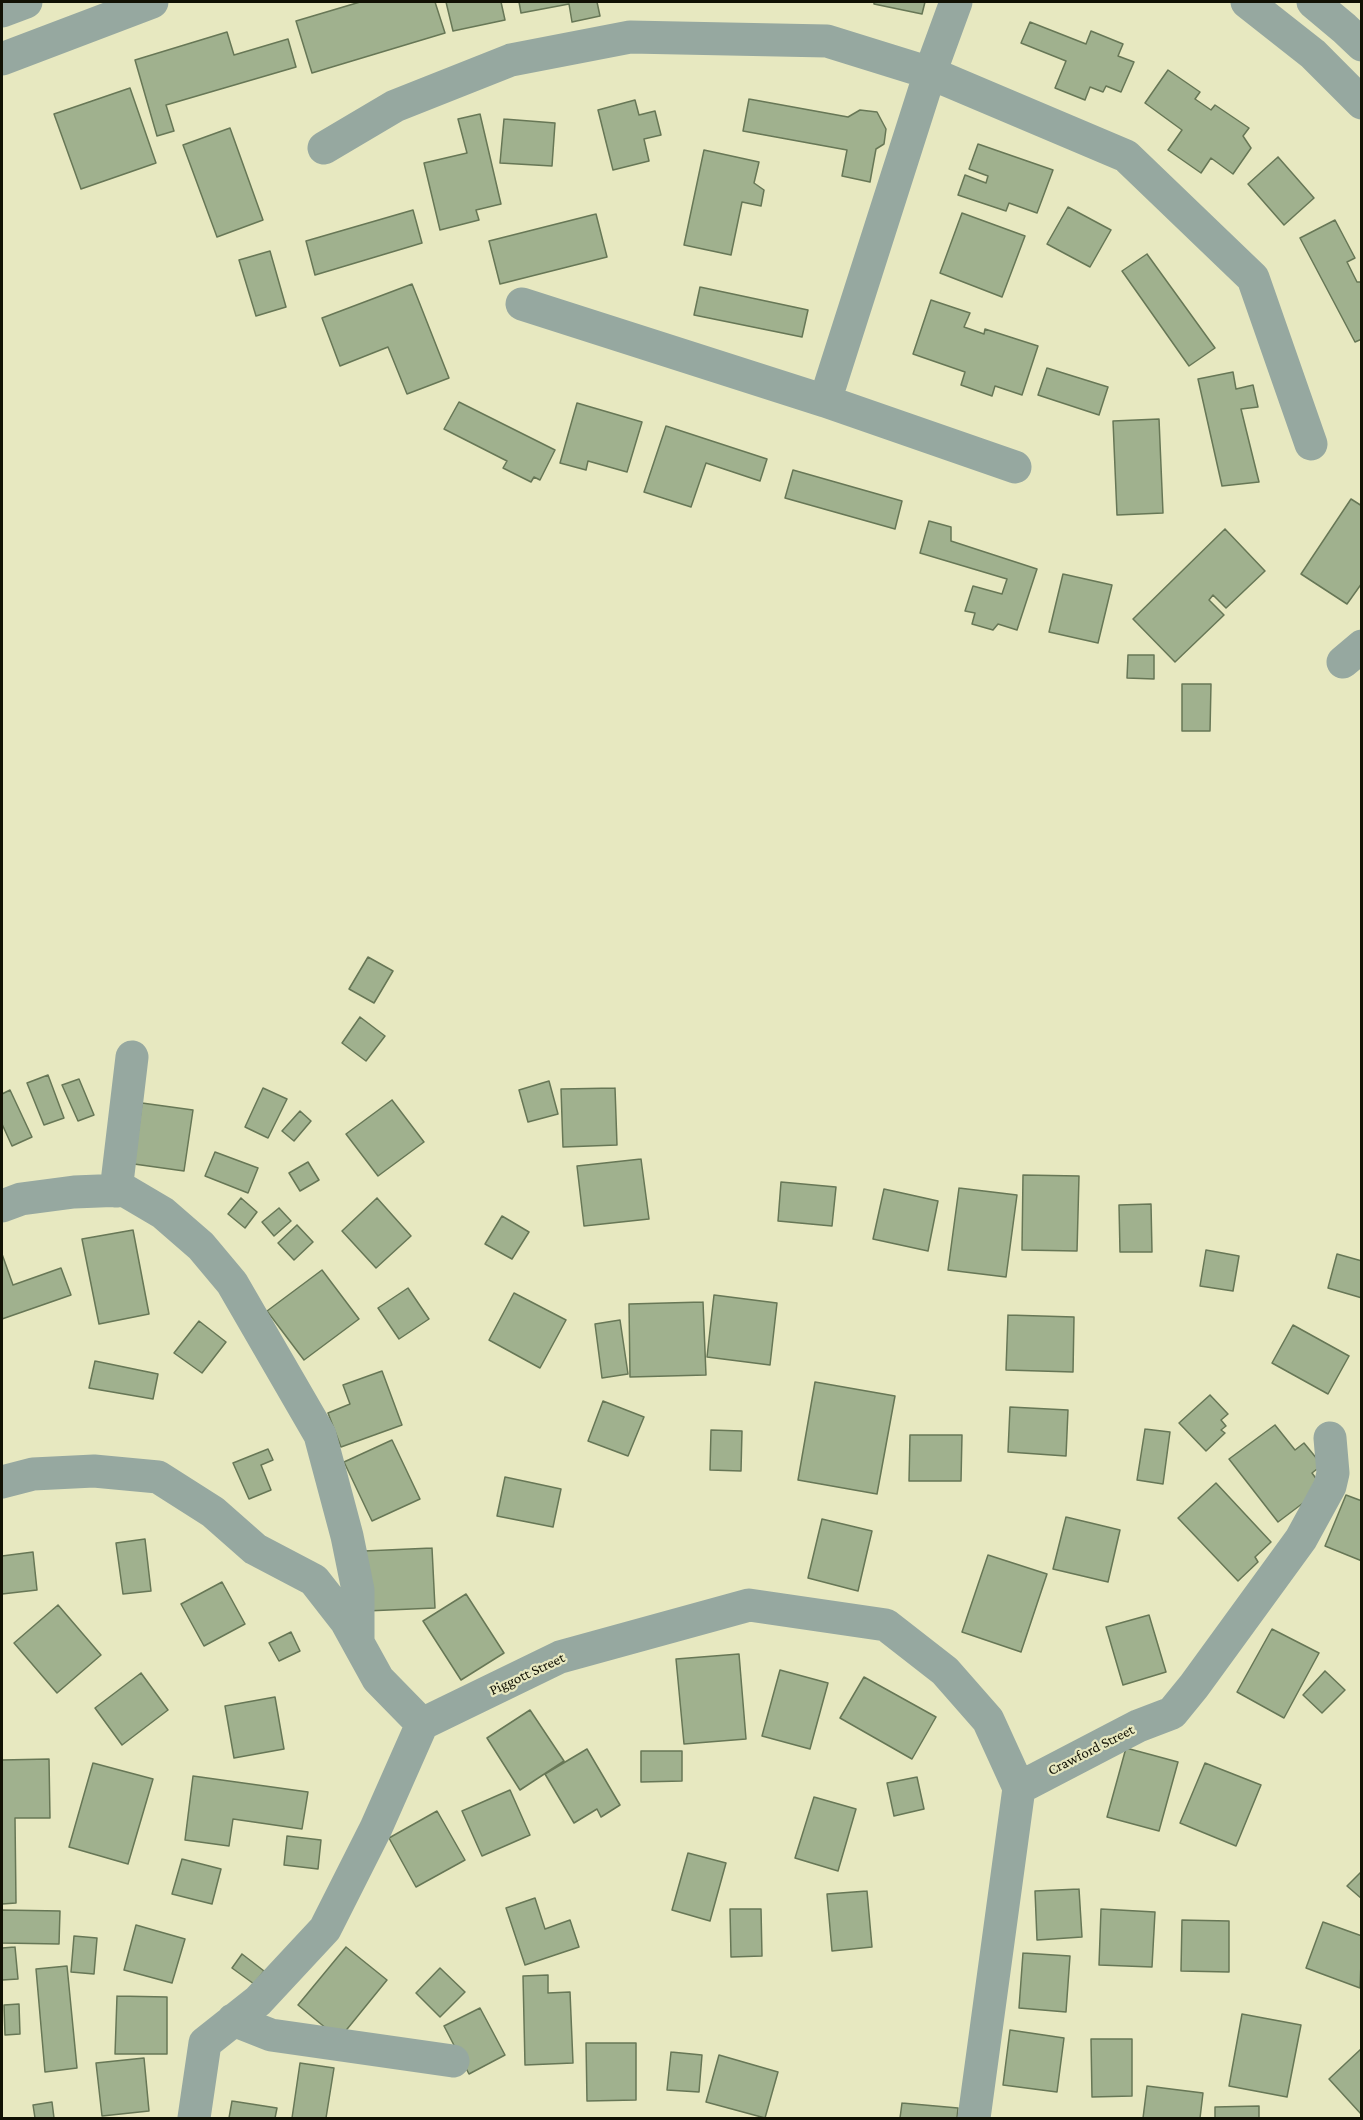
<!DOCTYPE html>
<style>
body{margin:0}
#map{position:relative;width:1363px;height:2120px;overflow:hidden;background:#e7e8c0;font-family:"Crimson Pro",serif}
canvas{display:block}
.frame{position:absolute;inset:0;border:3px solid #111104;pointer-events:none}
</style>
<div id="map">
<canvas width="1363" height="2120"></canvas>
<div class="frame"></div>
</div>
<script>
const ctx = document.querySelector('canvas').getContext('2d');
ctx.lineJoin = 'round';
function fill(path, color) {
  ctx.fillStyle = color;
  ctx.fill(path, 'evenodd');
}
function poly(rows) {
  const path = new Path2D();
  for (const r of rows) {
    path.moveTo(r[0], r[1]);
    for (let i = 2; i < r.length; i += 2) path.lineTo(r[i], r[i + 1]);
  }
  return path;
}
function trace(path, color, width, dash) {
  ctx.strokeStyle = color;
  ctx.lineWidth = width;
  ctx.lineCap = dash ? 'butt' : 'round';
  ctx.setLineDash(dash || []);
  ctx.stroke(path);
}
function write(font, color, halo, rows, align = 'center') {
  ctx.font = font + ' "Crimson Pro",serif';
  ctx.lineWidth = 4.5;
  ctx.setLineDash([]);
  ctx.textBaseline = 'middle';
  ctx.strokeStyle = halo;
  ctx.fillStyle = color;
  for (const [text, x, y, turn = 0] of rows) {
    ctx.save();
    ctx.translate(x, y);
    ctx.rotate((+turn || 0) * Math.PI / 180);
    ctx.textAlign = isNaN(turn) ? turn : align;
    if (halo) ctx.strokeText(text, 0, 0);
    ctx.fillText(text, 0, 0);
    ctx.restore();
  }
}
const building = poly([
 [360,2,435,2,445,33,312,73,296,21,360,2],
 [446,2,501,2,505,20,453,31,446,2],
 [519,2,597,2,600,16,572,22,569,4,521,13,519,2],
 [874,2,925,2,922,14,874,4,874,2],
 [1030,22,1086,44,1091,31,1123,44,1118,56,1134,62,1121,92,1106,86,1103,92,1090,87,1085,100,1055,88,1066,61,1021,43,1030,22],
 [227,32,234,55,288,39,296,67,166,105,174,131,157,136,135,60,227,32],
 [1168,70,1200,92,1195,99,1211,110,1215,105,1249,128,1243,136,1251,148,1233,174,1211,158,1201,173,1168,150,1182,130,1145,103,1168,70],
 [130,88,156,163,81,189,54,114,130,88],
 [749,99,848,117,860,110,877,112,886,129,884,144,876,149,870,182,842,176,847,150,743,131,749,99],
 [635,100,639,115,655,111,661,135,644,139,649,161,613,170,598,110,635,100],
 [480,114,501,204,476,210,479,220,440,230,424,163,467,153,458,119,480,114],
 [504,119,555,123,552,166,500,163,504,119],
 [230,128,263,220,217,237,183,145,230,128],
 [978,144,1053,170,1037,213,1009,203,1006,211,958,195,965,175,986,183,988,176,969,169,978,144],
 [704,150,759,162,754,183,764,190,761,206,742,202,731,255,684,245,704,150],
 [1278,157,1314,198,1284,225,1248,184,1278,157],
 [1068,207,1111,230,1090,267,1047,244,1068,207],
 [413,210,422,243,315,275,306,241,413,210],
 [962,213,1025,236,1002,297,940,273,962,213],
 [596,214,607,257,500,284,489,241,596,214],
 [1335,220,1355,258,1347,262,1357,282,1362,282,1362,339,1355,342,1300,238,1335,220],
 [270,251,286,307,256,316,239,260,270,251],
 [1147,254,1215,348,1189,366,1122,271,1147,254],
 [412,284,449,378,407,394,388,347,340,366,322,318,412,284],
 [700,287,808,310,802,337,694,315,700,287],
 [931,300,970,313,964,327,984,334,985,329,1038,346,1022,395,995,386,992,396,961,385,965,372,913,354,931,300],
 [1047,368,1108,387,1099,415,1038,395,1047,368],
 [1233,372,1236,389,1253,385,1258,407,1241,409,1259,482,1222,486,1198,379,1233,372],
 [459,402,555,450,540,480,534,477,531,482,503,468,507,461,444,429,459,402],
 [577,403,642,422,627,472,588,461,586,470,560,463,577,403],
 [1159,419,1163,513,1117,515,1113,421,1159,419],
 [666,426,767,459,760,481,706,463,691,507,644,492,666,426],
 [793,470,902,501,895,529,785,498,793,470],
 [1351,499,1362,506,1362,583,1347,604,1301,574,1351,499],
 [929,521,951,527,951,541,1037,569,1017,630,998,624,993,630,972,624,975,613,965,611,973,586,1002,594,1007,579,920,553,929,521],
 [1225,529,1265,571,1226,608,1213,595,1209,600,1224,615,1175,662,1133,619,1225,529],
 [1063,574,1112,585,1098,643,1049,632,1063,574],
 [1128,655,1154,655,1154,679,1127,678,1128,655],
 [1182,684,1211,684,1210,731,1182,731,1182,684],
 [368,957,393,971,374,1003,349,989,368,957],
 [360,1017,385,1036,366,1061,342,1043,360,1017],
 [48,1075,64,1118,44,1125,27,1083,48,1075],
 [79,1079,94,1115,78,1121,62,1085,79,1079],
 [549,1081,558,1114,528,1122,519,1090,549,1081],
 [263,1088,287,1099,268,1138,245,1127,263,1088],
 [615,1088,617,1145,563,1147,561,1089,615,1088],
 [10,1090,32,1137,12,1146,2,1124,2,1094,10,1090],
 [392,1100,424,1142,378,1176,346,1134,392,1100],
 [142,1103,193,1110,184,1171,134,1164,142,1103],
 [300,1111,311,1121,294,1141,282,1131,300,1111],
 [215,1152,258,1168,248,1193,205,1176,215,1152],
 [641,1159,649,1219,584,1226,577,1166,641,1159],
 [308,1162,319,1180,300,1191,289,1173,308,1162],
 [1023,1175,1079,1176,1077,1251,1022,1250,1023,1175],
 [781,1182,836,1187,832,1226,778,1221,781,1182],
 [959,1188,1017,1195,1006,1277,948,1270,959,1188],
 [884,1189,938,1201,928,1251,873,1239,884,1189],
 [241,1198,257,1212,245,1228,228,1214,241,1198],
 [377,1198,411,1236,376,1268,342,1231,377,1198],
 [1151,1204,1152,1252,1120,1252,1119,1205,1151,1204],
 [279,1208,291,1221,274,1236,262,1222,279,1208],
 [502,1216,529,1232,512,1259,485,1244,502,1216],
 [297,1225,313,1242,294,1260,278,1243,297,1225],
 [133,1230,149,1314,99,1324,82,1239,133,1230],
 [1206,1250,1239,1256,1233,1291,1200,1286,1206,1250],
 [2,1254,13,1285,61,1268,71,1295,2,1319,2,1254],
 [1337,1254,1362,1261,1362,1298,1328,1288,1337,1254],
 [322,1270,359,1319,304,1360,267,1311,322,1270],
 [408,1288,429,1319,399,1339,378,1308,408,1288],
 [514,1293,566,1320,540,1368,489,1340,514,1293],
 [714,1295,777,1303,770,1365,707,1357,714,1295],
 [703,1302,706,1375,630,1377,629,1304,703,1302],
 [1008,1315,1074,1317,1073,1372,1006,1370,1008,1315],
 [620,1320,628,1374,602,1378,595,1324,620,1320],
 [199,1321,226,1342,202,1373,174,1353,199,1321],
 [1293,1325,1349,1356,1328,1394,1272,1363,1293,1325],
 [95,1361,158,1374,153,1399,89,1388,95,1361],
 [382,1371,402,1425,341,1447,328,1413,350,1404,343,1385,382,1371],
 [815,1382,895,1396,877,1494,798,1480,815,1382],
 [1210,1395,1228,1414,1221,1420,1226,1426,1221,1430,1225,1433,1206,1451,1179,1423,1210,1395],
 [603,1401,644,1417,628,1456,588,1441,603,1401],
 [1010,1407,1068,1410,1066,1456,1008,1452,1010,1407],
 [1275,1425,1295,1450,1304,1443,1322,1465,1312,1473,1323,1488,1278,1522,1229,1459,1275,1425],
 [1145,1429,1170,1432,1163,1484,1137,1480,1145,1429],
 [711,1430,742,1431,741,1471,710,1470,711,1430],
 [910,1435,962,1435,961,1481,909,1481,910,1435],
 [392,1440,420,1499,372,1521,344,1462,392,1440],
 [268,1449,273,1460,261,1465,271,1490,249,1499,233,1463,268,1449],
 [505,1477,561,1489,553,1527,497,1516,505,1477],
 [1216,1483,1271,1542,1255,1557,1258,1562,1238,1581,1178,1518,1216,1483],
 [1346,1495,1362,1501,1362,1561,1325,1546,1346,1495],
 [1066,1517,1120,1530,1108,1582,1053,1569,1066,1517],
 [822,1519,872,1531,858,1591,808,1578,822,1519],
 [145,1539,151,1591,123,1594,116,1543,145,1539],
 [432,1548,435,1608,366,1611,364,1551,432,1548],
 [33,1552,37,1590,2,1594,2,1556,33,1552],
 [988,1555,1047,1574,1021,1652,962,1632,988,1555],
 [222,1582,245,1624,204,1646,181,1604,222,1582],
 [466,1594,504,1653,461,1680,423,1621,466,1594],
 [58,1605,101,1655,57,1693,14,1643,58,1605],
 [1149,1615,1166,1672,1123,1685,1106,1627,1149,1615],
 [1272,1629,1319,1653,1284,1718,1237,1692,1272,1629],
 [291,1632,300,1651,279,1661,269,1643,291,1632],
 [739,1654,746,1739,684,1744,676,1659,739,1654],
 [780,1670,828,1683,810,1749,762,1736,780,1670],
 [1325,1671,1345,1690,1322,1713,1303,1695,1325,1671],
 [141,1673,168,1710,122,1745,95,1708,141,1673],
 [864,1677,936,1717,912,1759,840,1718,864,1677],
 [275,1697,284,1749,234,1758,225,1706,275,1697],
 [530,1710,564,1761,520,1790,487,1738,530,1710],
 [1126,1748,1178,1762,1159,1831,1107,1817,1126,1748],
 [587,1749,620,1805,601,1817,597,1809,574,1823,545,1774,587,1749],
 [641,1751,682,1751,682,1781,641,1782,641,1751],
 [49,1759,50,1818,15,1818,16,1903,2,1904,2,1760,49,1759],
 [93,1763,153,1779,128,1864,69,1847,93,1763],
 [1205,1763,1261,1785,1236,1846,1180,1823,1205,1763],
 [193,1776,308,1792,302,1829,233,1819,229,1846,185,1840,193,1776],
 [917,1777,924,1809,894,1816,887,1783,917,1777],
 [510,1790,530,1835,482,1856,462,1811,510,1790],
 [814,1797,856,1809,838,1871,795,1858,814,1797],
 [437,1811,465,1860,416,1887,389,1838,437,1811],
 [287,1836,321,1840,318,1869,284,1865,287,1836],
 [688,1853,726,1863,710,1921,672,1910,688,1853],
 [182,1859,221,1869,212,1904,172,1894,182,1859],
 [1362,1871,1362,1899,1347,1886,1362,1871],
 [1079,1889,1082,1937,1037,1940,1035,1891,1079,1889],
 [867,1891,872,1947,832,1951,827,1894,867,1891],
 [535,1898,545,1929,570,1920,579,1947,525,1965,506,1908,535,1898],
 [730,1909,761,1909,762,1956,731,1957,730,1909],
 [1101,1909,1155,1912,1152,1967,1099,1965,1101,1909],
 [2,1910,60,1911,59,1944,2,1943,2,1910],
 [1182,1920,1229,1921,1229,1972,1181,1971,1182,1920],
 [1323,1922,1362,1936,1360,1988,1306,1968,1323,1922],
 [136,1925,185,1939,172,1983,124,1970,136,1925],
 [74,1936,97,1938,94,1974,71,1972,74,1936],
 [15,1947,18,1979,2,1980,2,1948,15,1947],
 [346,1947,387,1980,339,2039,298,2005,346,1947],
 [1023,1953,1070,1956,1066,2012,1019,2008,1023,1953],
 [242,1954,264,1971,254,1984,232,1968,242,1954],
 [67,1966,77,2068,45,2072,36,1969,67,1966],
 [440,1968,465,1992,440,2017,416,1993,440,1968],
 [548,1975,548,1993,570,1992,573,2063,525,2065,523,1976,548,1975],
 [117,1996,167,1997,167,2054,115,2054,117,1996],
 [19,2004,20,2034,5,2035,4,2005,19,2004],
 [480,2008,505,2055,469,2074,444,2026,480,2008],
 [1242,2014,1301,2025,1287,2097,1229,2086,1242,2014],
 [1010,2030,1064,2038,1057,2092,1003,2085,1010,2030],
 [1091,2039,1132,2039,1132,2096,1092,2097,1091,2039],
 [586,2043,636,2043,636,2100,587,2101,586,2043],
 [1362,2048,1362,2114,1361,2114,1329,2079,1362,2048],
 [671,2052,702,2055,699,2092,667,2090,671,2052],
 [719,2055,778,2072,765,2118,706,2102,719,2055],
 [144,2058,149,2111,102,2116,96,2063,144,2058],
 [300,2063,334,2068,326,2118,292,2118,300,2063],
 [1147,2086,1203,2093,1200,2118,1143,2118,1147,2086],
 [232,2101,277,2108,275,2118,229,2118,232,2101],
 [52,2102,54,2118,35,2118,33,2105,52,2102],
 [902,2103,958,2108,957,2118,900,2118,902,2103],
 [1259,2106,1259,2118,1215,2118,1215,2107,1259,2106]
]);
fill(building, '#a0b18e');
trace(building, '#677756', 1.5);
trace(poly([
 [324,148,395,106,511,60,630,37,827,41,930,73,1126,156,1253,278,1311,444],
 [522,304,825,401,1015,467],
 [825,401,930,73,956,2],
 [1343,662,1362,646],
 [116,1191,132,1057],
 [2,1206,21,1199,74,1192,124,1190,163,1213,201,1246,232,1283,320,1435,347,1536,358,1590,358,1643],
 [2,1482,33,1474,94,1471,158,1477,213,1512,255,1549,314,1580,346,1621,378,1679,422,1724],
 [1019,1788,1138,1726,1172,1713,1194,1686,1301,1539,1330,1486,1333,1473,1330,1438],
 [233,2020,271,2035,453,2061],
 [194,2118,205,2043,258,2001,325,1929,376,1828,422,1724,560,1657,749,1605,886,1625,945,1671,988,1720,1019,1788],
 [974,2118,1019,1788]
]), '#96a8a0', 33);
trace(poly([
 [1247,2,1313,54,1362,103],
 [1313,2,1344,28,1362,45],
 [2,11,26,2],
 [2,59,152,2]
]), '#96a8a0', 33);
write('15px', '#111104', '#e7e8c0', [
 ["Piggott Street",527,1674,-25],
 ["Crawford Street",1091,1750,-27]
]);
</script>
